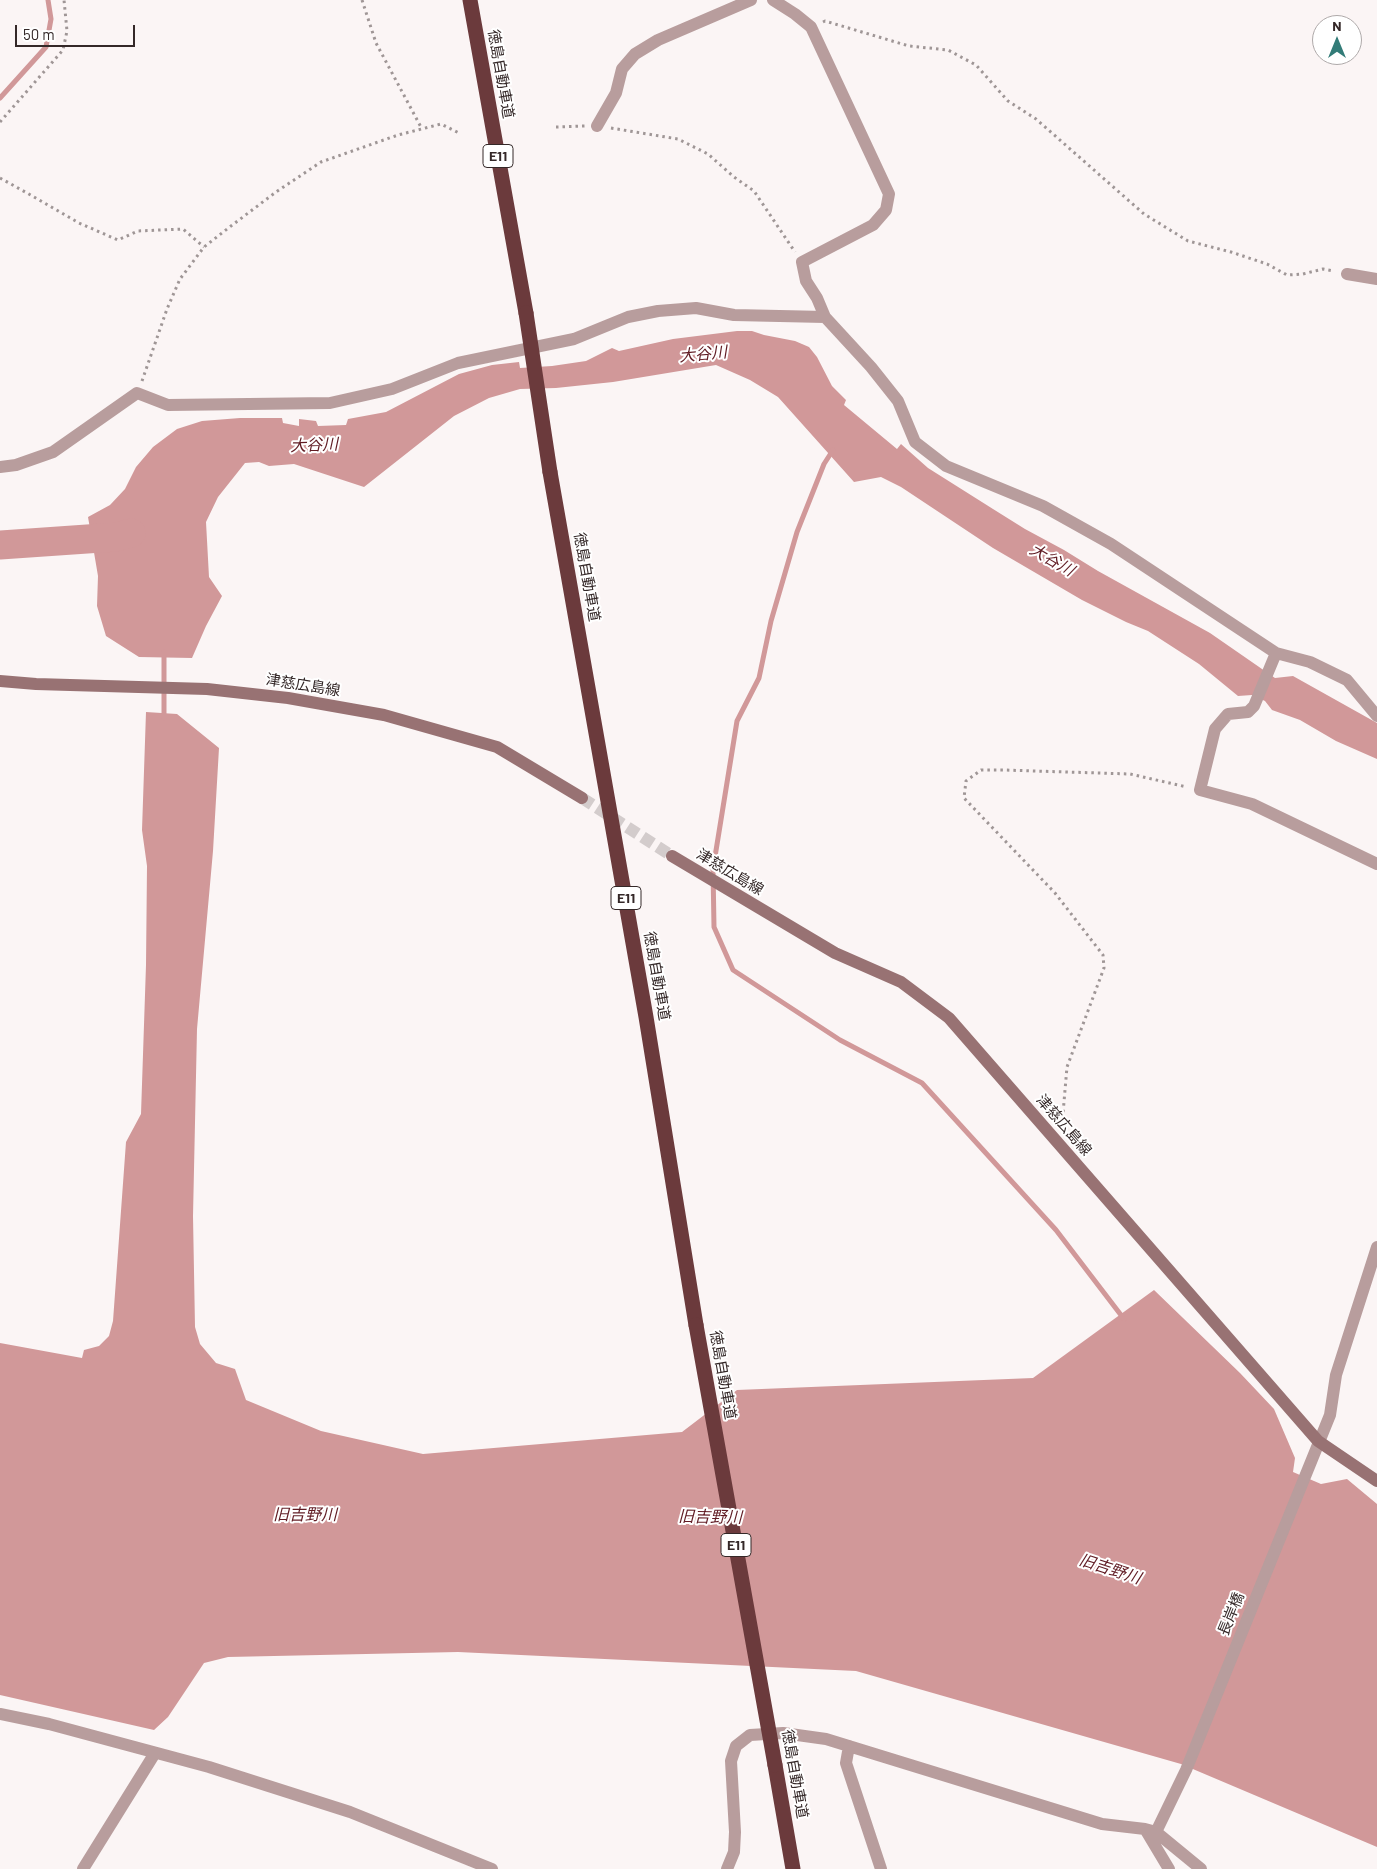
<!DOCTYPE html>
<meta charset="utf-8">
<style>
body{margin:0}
#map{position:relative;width:1377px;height:1869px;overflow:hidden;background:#fbf5f5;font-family:Barlow,sans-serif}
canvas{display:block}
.north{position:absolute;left:1312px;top:15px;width:50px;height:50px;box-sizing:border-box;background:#fff;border:1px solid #aea9a9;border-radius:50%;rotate:0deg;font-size:14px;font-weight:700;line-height:20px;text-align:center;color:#342828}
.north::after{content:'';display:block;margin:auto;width:18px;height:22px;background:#337c78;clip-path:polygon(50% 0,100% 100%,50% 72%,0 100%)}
.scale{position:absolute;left:15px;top:25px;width:120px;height:22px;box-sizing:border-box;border:2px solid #342828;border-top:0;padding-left:6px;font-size:15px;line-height:18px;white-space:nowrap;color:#342828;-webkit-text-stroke:4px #fff;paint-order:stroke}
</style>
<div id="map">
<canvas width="1377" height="1869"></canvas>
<div class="north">N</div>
<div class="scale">50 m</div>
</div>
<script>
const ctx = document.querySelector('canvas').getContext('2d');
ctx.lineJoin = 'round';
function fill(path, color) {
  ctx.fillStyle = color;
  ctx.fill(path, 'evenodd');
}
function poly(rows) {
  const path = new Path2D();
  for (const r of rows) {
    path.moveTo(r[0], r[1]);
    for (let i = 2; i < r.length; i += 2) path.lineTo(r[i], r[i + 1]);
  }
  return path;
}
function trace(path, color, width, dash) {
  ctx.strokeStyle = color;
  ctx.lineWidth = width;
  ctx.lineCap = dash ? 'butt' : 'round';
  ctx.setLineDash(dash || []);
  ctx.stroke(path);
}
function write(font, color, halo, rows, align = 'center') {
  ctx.font = font + ' Barlow,"Noto Sans JP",sans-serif';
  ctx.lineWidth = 4;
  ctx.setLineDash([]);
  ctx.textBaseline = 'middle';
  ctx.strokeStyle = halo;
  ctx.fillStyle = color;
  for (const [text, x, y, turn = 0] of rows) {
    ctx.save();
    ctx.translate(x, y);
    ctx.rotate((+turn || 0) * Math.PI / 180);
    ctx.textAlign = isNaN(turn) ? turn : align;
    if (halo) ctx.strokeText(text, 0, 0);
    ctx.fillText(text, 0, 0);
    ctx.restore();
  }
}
fill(poly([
 [737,331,752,331,764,335,795,341,809,347,817,357,832,386,846,400,844,405,897,449,901,444,928,468,993,509,1025,529,1064,550,1098,571,1210,633,1275,678,1293,676,1377,723,1377,759,1336,741,1300,720,1272,710,1265,701,1252,695,1238,696,1199,664,1148,631,1126,622,1082,600,993,548,901,487,881,477,854,482,778,397,750,380,716,365,613,382,556,388,520,389,489,398,454,416,364,487,294,464,269,466,259,462,245,463,218,497,206,522,209,577,222,596,206,626,192,658,139,657,106,636,97,606,98,576,88,517,110,505,125,489,136,467,153,447,177,429,202,421,240,418,282,418,283,423,299,426,299,419,316,421,318,426,346,425,348,419,386,412,459,374,492,365,519,362,520,368,552,366,586,361,612,348,619,351,673,339],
 [146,712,177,714,219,748,213,851,197,1029,193,1216,195,1327,200,1344,216,1363,235,1369,246,1400,321,1431,423,1454,682,1432,737,1390,1033,1378,1154,1290,1240,1373,1274,1409,1295,1458,1293,1472,1321,1484,1347,1479,1377,1504,1377,1847,1181,1764,856,1671,458,1652,228,1657,204,1663,168,1717,154,1730,0,1695,0,1343,82,1358,84,1350,99,1346,109,1336,113,1321,126,1142,141,1114,146,965,147,866,142,830]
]), '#d19899');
trace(poly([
 [0,98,46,47,51,19,48,0],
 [833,450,824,464,797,532,771,621,759,678,737,721,713,869,714,927,733,970,840,1040,922,1083,1056,1230,1124,1319],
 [164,718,164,652]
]), '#d19899', 5);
trace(poly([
 [0,545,116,537,131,533]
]), '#d19899', 29);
trace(poly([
 [582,798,672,856]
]), '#d3cccc', 12, [12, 6]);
trace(poly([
 [362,0,376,43,422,129],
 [823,22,825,21,909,46,948,50,976,65,1008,101,1036,119,1144,214,1188,241,1231,252,1267,264,1287,275,1303,274,1323,269,1334,271],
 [0,122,63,50,67,31,64,0],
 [556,127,585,126],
 [611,128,678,139,708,154,734,177,754,191,795,252],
 [0,178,27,193,79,223,118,240,138,231,183,229,204,247],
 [142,381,167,309,180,279,204,247,231,226,276,192,321,162,398,135,441,124,461,134],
 [1062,1125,1067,1067,1104,968,1103,955,1055,893,964,798,966,781,981,770,1003,770,1130,774,1187,787]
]), '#9f9696', 3, [2.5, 4]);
trace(poly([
 [773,0,795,14,811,27,889,194,886,210,873,225,802,262,806,281,817,298,825,317,871,367,898,401,915,442,946,466,1043,506,1111,544,1276,653,1310,662,1347,680,1377,716],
 [597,126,616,93,622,69,635,54,658,40,751,0],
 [1347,274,1377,279],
 [0,467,16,465,53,452,137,393,168,405,330,403,392,389,458,363,574,339,628,317,658,311,696,308,734,315,825,317],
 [1276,653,1254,706,1248,712,1228,714,1215,729,1200,790,1252,804,1377,864],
 [0,1714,49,1724,209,1767,350,1812,492,1869],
 [849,1746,846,1763,881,1869],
 [1145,1829,1169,1869],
 [1156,1832,1201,1869],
 [83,1869,155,1753],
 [727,1869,734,1852,735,1832,731,1761,736,1746,750,1735,783,1733,826,1739,1102,1824,1145,1829,1156,1832,1186,1770,1330,1415,1336,1375,1377,1247]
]), '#b89d9d', 12);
trace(poly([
 [0,681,36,684,207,689,288,698,384,715,497,747,582,798],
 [672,856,835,953,901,982,949,1018,1318,1441,1377,1481]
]), '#987273', 12);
trace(poly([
 [470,0,526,313],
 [550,472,646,1017,696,1325],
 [775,1765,793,1869]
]), '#6b3a3c', 15);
trace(poly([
 [526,313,550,472],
 [696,1325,775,1765]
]), '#6b3a3c', 15);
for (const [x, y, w] of [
 [498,156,30],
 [626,898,30],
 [736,1545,30]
]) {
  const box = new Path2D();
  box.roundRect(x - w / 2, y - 11.5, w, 23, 4);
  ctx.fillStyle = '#fff';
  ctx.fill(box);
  trace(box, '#342828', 1);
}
write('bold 14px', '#342828', null, [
 ["E11",498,156],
 ["E11",626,898],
 ["E11",736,1545]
]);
write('15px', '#342828', '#fff', [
 ["徳島自動車道",501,74,80],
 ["徳島自動車道",587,577,80],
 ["津慈広島線",303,685,9],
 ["津慈広島線",730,872,31],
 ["徳島自動車道",657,976,80],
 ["津慈広島線",1064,1125,49],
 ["徳島自動車道",723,1375,80],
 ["長岸橋",1231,1614,-68],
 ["徳島自動車道",795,1774,80]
]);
write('italic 16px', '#601b23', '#fff', [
 ["大谷川",703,354,-5],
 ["大谷川",314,445,-2],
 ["大谷川",1052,560,30],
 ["旧吉野川",305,1515],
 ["旧吉野川",710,1517,1],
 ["旧吉野川",1110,1569,18]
]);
</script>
